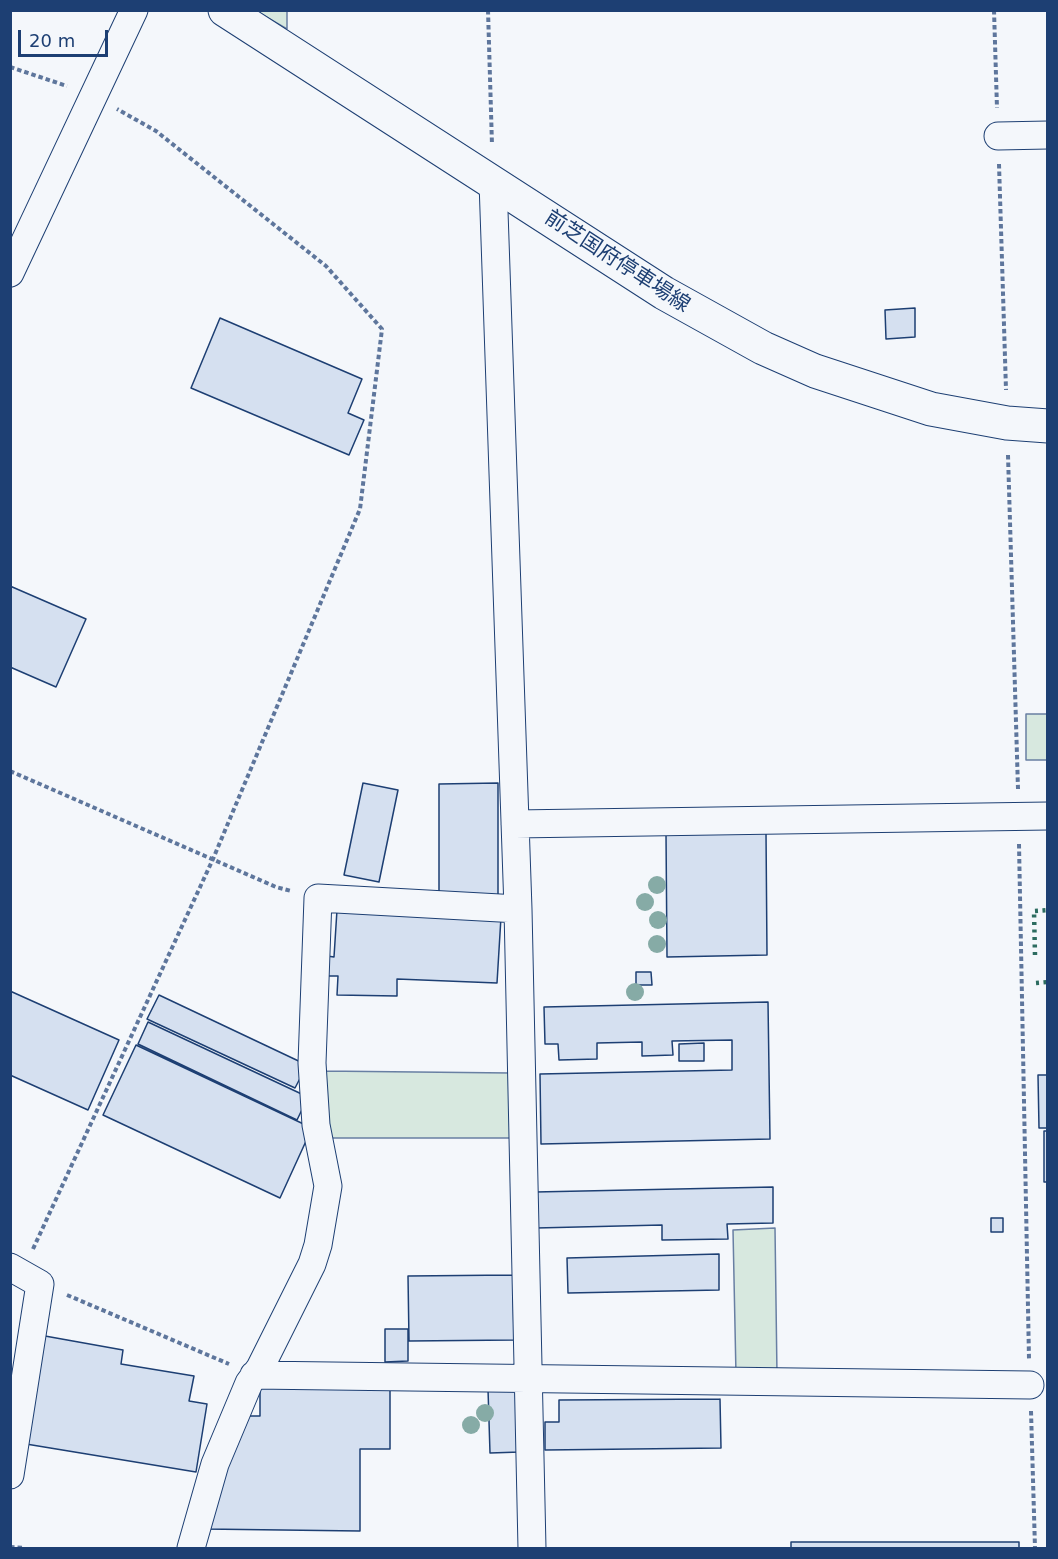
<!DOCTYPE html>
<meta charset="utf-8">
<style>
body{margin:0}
#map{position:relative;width:1058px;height:1559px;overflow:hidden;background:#f4f7fb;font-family:"DejaVu Sans",sans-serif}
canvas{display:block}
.frame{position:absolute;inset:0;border:12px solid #1d3f73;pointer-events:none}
.scale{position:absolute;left:18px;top:30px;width:90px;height:27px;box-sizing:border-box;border:3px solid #1d3f73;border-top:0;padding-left:8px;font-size:18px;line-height:21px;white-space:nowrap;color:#1d3f73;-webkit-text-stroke:4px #f4f7fb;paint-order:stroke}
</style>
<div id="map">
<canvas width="1058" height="1559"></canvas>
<div class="frame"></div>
<div class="scale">20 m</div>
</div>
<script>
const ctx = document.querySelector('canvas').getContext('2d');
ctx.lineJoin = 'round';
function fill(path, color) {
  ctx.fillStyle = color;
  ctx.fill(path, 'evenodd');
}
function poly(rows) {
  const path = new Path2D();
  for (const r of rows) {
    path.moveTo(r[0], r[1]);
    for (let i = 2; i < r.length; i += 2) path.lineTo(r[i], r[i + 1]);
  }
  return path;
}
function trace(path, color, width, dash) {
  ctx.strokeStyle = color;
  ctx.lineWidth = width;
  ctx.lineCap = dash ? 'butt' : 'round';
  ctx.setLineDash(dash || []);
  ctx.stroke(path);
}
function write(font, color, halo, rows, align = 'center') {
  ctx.font = font + ' "DejaVu Sans","Noto Sans JP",sans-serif';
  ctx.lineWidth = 4.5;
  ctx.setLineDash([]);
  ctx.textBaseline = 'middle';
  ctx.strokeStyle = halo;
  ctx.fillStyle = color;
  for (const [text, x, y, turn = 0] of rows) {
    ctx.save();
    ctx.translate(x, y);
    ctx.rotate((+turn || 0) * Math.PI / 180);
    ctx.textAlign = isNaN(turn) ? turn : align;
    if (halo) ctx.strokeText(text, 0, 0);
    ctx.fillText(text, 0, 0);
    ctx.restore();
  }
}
const green = poly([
 [256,11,287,11,287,29,256,11],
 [1026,714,1047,714,1047,760,1026,760,1026,714],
 [321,1071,511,1073,512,1138,328,1138,321,1071],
 [775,1228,777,1375,736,1375,733,1230,775,1228]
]);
fill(green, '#d7e8df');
trace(green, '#687fa3', 1.5);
const building = poly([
 [915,308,915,337,886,339,885,310,915,308],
 [220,318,362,379,348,413,364,420,349,455,191,388,220,318],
 [10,586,86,619,56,687,10,667,10,586],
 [363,783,398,790,379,882,344,875,363,783],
 [498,783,498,896,439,896,439,784,498,783],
 [766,832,767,955,667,957,666,834,766,832],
 [337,910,501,917,497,983,397,979,397,996,337,995,338,976,326,976,327,956,334,957,337,910],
 [636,972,651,972,652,985,636,985,636,972],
 [10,991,119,1040,88,1110,10,1075,10,991],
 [159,995,307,1065,295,1088,147,1019,159,995],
 [768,1002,770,1139,541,1144,540,1074,732,1070,732,1040,672,1041,673,1055,642,1056,642,1042,597,1043,597,1059,559,1060,558,1044,545,1044,544,1007,768,1002],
 [148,1022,308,1097,297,1120,138,1044,148,1022],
 [704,1043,704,1061,679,1061,679,1044,704,1043],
 [136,1045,312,1128,280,1198,103,1115,136,1045],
 [1038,1075,1048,1075,1048,1128,1039,1128,1038,1075],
 [1044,1131,1048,1131,1048,1182,1044,1182,1044,1131],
 [773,1187,773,1223,727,1224,728,1239,662,1240,662,1225,536,1228,535,1192,773,1187],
 [991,1218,1003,1218,1003,1232,991,1232,991,1218],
 [719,1254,719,1290,568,1293,567,1258,719,1254],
 [513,1275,514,1340,409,1341,408,1276,513,1275],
 [385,1329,408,1329,408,1361,385,1362,385,1329],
 [45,1336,123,1350,121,1364,194,1376,189,1401,207,1404,196,1472,26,1444,45,1336],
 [260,1385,390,1387,390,1449,360,1449,360,1531,204,1529,240,1416,260,1416,260,1385],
 [519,1388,520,1452,490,1453,488,1389,519,1388],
 [720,1399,721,1448,545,1450,545,1422,559,1422,559,1400,720,1399],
 [791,1542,1019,1542,1019,1548,791,1548,791,1542]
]);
fill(building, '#d5e0f0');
trace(building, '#1d3f73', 1.5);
const minor = poly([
 [998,136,1048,135],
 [493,182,518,909,532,1548],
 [10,273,134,10],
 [515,824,1048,816],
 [10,1267,40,1284,10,1475],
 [254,1375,1030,1385],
 [191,1548,215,1464,249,1383,260,1368,312,1264,318,1245,328,1186,316,1125,312,1063,318,898,518,909]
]);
const secondary = poly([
 [225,10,664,293,763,348,815,371,931,409,1007,423,1048,426]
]);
trace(minor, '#1d3f73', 29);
trace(secondary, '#1d3f73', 35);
trace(poly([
 [488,10,492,145],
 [994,10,997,108],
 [10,67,67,86],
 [999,164,1006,390],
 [1008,455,1018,789],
 [10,771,276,887,291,891],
 [1019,844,1029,1359],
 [33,1249,213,859,360,509,382,329,326,266,156,131,117,109],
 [67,1295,229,1364],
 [1031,1411,1035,1548],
 [10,1547,24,1548]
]), '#5e769c', 4, [4.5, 3]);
trace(minor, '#f4f7fb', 27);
trace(secondary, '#f4f7fb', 33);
trace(poly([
 [1035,955,1034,911,1048,910],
 [1036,983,1048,982]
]), '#2c6c60', 4.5, [3, 4.5]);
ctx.fillStyle = '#86aba6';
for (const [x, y] of [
 [657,885],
 [645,902],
 [658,920],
 [657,944],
 [635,992],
 [485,1413],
 [471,1425]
]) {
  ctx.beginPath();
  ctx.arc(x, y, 9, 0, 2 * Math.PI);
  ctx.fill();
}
write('21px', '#1d3f73', '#f4f7fb', [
 ["前芝国府停車場線",617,262,33]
]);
</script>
